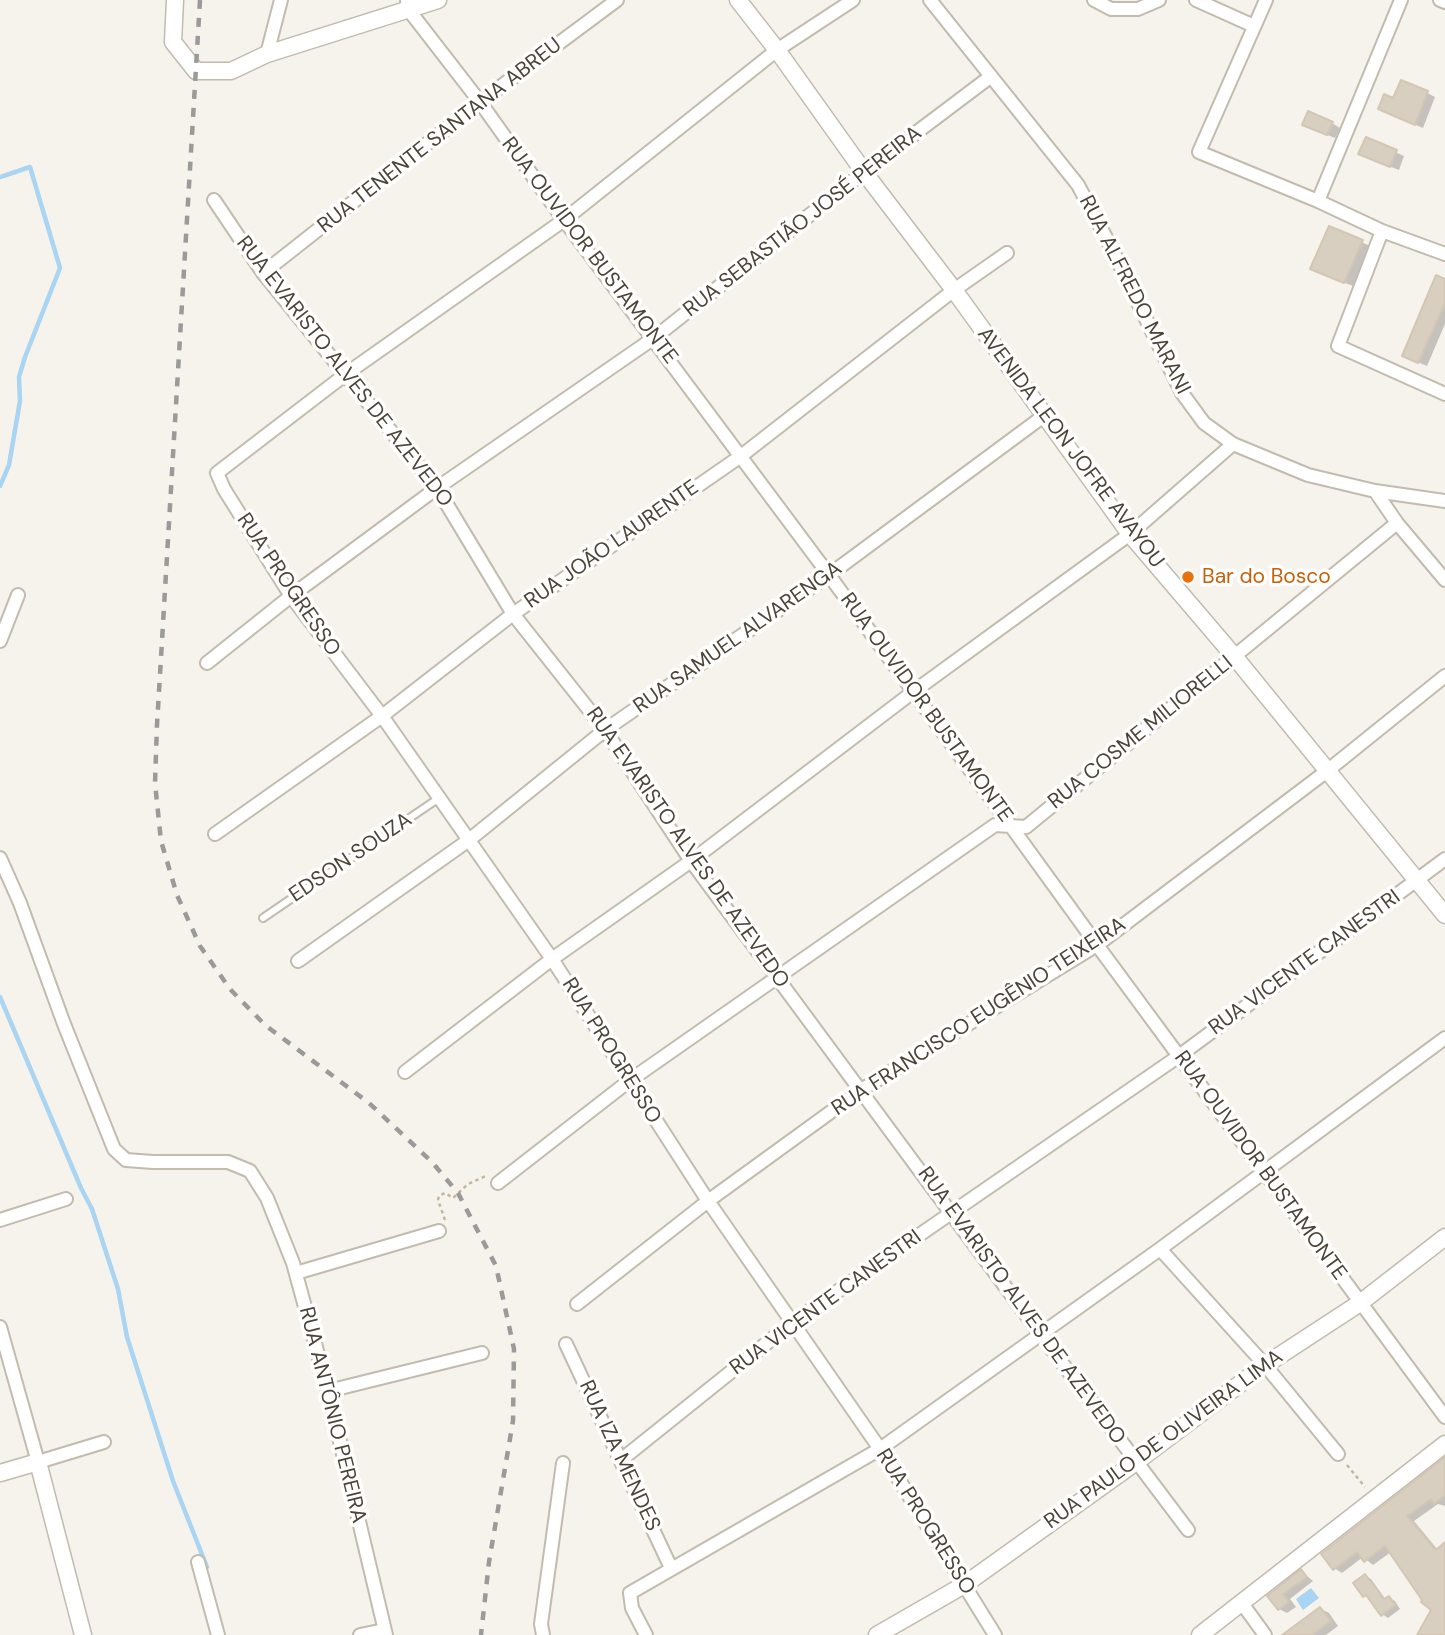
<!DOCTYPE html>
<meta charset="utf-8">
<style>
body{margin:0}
canvas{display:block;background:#f6f3ec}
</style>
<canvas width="1445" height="1635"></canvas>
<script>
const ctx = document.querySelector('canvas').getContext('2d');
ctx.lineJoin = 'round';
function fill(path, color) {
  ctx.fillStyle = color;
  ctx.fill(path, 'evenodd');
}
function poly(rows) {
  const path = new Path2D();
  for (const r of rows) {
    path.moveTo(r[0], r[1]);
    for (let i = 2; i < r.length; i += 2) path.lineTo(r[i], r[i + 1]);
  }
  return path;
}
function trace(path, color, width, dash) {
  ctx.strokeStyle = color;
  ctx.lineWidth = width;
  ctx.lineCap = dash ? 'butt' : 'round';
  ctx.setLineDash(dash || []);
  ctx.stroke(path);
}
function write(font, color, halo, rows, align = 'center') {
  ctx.font = font + ' "DM Sans",sans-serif';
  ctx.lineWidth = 7;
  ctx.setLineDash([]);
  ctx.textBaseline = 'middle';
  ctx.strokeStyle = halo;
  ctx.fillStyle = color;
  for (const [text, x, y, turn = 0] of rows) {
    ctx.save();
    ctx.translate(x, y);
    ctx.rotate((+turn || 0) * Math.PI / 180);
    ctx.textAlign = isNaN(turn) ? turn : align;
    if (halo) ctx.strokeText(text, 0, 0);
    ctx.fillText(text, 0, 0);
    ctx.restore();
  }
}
fill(poly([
 [1311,1588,1319,1598,1303,1610,1296,1599]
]), '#a9d4f2');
fill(poly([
 [1427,93,1435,97,1423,128,1388,113,1394,100],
 [1332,123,1340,128,1335,138,1312,129],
 [1366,139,1404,156,1399,170,1368,158],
 [1330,228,1370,246,1353,286,1320,273],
 [1445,281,1445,324,1427,366,1412,360],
 [1445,1461,1445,1506,1438,1504,1414,1521,1438,1550,1445,1544,1445,1635,1433,1609,1391,1552,1373,1565,1363,1557,1342,1573,1334,1568],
 [1301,1571,1313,1581,1290,1599,1296,1607,1287,1613,1279,1609,1270,1596],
 [1365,1576,1371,1579,1386,1600,1389,1598,1395,1601,1400,1609,1388,1618,1382,1614,1355,1583],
 [1321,1609,1329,1613,1338,1626,1326,1635,1297,1635]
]), '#0003');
trace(poly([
 [0,177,30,167,60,268,25,357,19,377,20,401,9,465,0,486],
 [0,997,81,1188,92,1209,118,1289,127,1337,173,1481,207,1567]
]), '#a9d4f2', 4.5);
const building = poly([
 [1401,80,1428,91,1415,125,1378,109,1384,94,1393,98,1401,80],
 [1308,111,1333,122,1327,135,1302,125,1308,111],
 [1366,137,1397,150,1390,167,1358,154,1366,137],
 [1329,226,1363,240,1344,283,1310,269,1329,226],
 [1436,275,1445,279,1445,303,1418,363,1402,356,1436,275],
 [1445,1457,1445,1495,1434,1504,1431,1499,1407,1516,1436,1550,1445,1542,1445,1635,1417,1635,1431,1610,1421,1602,1422,1600,1385,1546,1364,1562,1357,1552,1333,1570,1321,1554,1445,1457],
 [1301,1569,1307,1577,1283,1594,1289,1602,1278,1610,1267,1596,1301,1569],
 [1365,1574,1384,1599,1389,1596,1395,1605,1381,1616,1366,1595,1363,1597,1353,1583,1365,1574],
 [1320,1607,1331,1621,1312,1635,1282,1635,1320,1607]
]);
fill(building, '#d8cfc1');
trace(building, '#d3c7b4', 2);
const service = poly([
 [263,918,439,798]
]);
const minor = poly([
 [407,0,408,9,480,102,564,220,829,575,1097,945,1445,1417],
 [853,0,777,50,564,220,346,374,217,473,224,489,291,596,382,716,552,959,708,1201,880,1449,995,1635],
 [930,0,1078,185,1111,247,1182,393,1204,423,1233,444,1308,475,1375,491,1445,501],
 [1094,0,1111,9,1138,9,1159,0],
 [1196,0,1254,26],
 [1266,0,1199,152,1318,201,1382,231,1445,254],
 [1440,0,1445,2],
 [267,54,281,0],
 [214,200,263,273,437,488,513,614,605,730,691,861,1041,1335,1188,1530],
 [1318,201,1401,0],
 [1382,231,1338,346,1445,394],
 [263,273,480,102,617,0],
 [1375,491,1397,523,1445,580],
 [0,641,18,595],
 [207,663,291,596,437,488,654,338,864,172,990,77],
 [215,834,382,716,513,614,741,456,954,290,1007,253],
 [0,858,20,903,64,1024,114,1149,126,1160,153,1162,228,1162,250,1171,267,1198,293,1263,328,1391,386,1635],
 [298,961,469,840,605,730,829,575,1045,415],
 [405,1072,552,959,691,861,913,692,1130,534,1233,444],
 [498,1183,629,1081,995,825,1026,827,1397,523],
 [0,1220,66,1199],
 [1160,1249,1265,1365,1338,1454],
 [296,1273,439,1231],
 [577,1304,708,1201,861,1090,1097,945,1327,771,1445,676],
 [0,1327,38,1462,104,1442],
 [566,1344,671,1568],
 [328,1391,482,1353],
 [621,1460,793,1322,1179,1056,1445,859],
 [198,1562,218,1635],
 [1241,1602,1265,1635],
 [360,1635,384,1630],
 [543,1635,541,1624,563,1463],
 [646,1635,632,1608,630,1593,880,1449,1160,1249,1445,1038]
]);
const tertiary = poly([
 [175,0,173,42,196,71,231,71,267,54,438,0],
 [738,0,777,50,864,172,954,290,1130,534,1234,656,1445,915],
 [0,1473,38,1462,83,1635],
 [877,1635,964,1585,1136,1462,1265,1365,1360,1303,1445,1237],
 [1200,1635,1445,1444]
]);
trace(service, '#c2bbae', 10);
trace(minor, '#c2bbae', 16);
trace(tertiary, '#c2bbae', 19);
trace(poly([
 [445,1220,438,1200,439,1196,445,1193,453,1198,468,1184,488,1175],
 [1347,1465,1365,1487]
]), '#c4b79f', 2.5, [3.5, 3.5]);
trace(service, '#fff', 6);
trace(minor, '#fff', 12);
trace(tertiary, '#fff', 16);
trace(poly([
 [200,0,157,725,155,783,161,841,177,895,200,946,230,989,265,1025,369,1103,432,1162,458,1193,496,1266,514,1349,513,1421,489,1562,481,1635]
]), '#9a9a9a', 4.5, [9, 9]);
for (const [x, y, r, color] of [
 [1188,577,7,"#e8710a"]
]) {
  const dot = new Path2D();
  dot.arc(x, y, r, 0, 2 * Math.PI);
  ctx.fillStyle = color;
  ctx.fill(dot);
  trace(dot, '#fff', 2.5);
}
write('21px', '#4b4439', '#fff', [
 ["RUA TENENTE SANTANA ABREU",440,136,-38],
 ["RUA SEBASTIÃO JOSÉ PEREIRA",803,222,-38],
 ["RUA OUVIDOR BUSTAMONTE",589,251,53],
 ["RUA ALFREDO MARANI",1134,295,63],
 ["RUA EVARISTO ALVES DE AZEVEDO",344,372,52],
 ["AVENIDA LEON JOFRE AVAYOU",1070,448,53],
 ["RUA JOÃO LAURENTE",612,545,-35],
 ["RUA PROGRESSO",288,585,56],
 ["RUA SAMUEL ALVARENGA",738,638,-35],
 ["RUA OUVIDOR BUSTAMONTE",926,708,54],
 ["RUA COSME MILIORELLI",1141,733,-39],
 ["RUA EVARISTO ALVES DE AZEVEDO",687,848,55],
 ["EDSON SOUZA",351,858,-34],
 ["RUA VICENTE CANESTRI",1305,963,-36],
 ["RUA FRANCISCO EUGÊNIO TEIXEIRA",979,1017,-33],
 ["RUA PROGRESSO",611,1051,58],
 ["RUA OUVIDOR BUSTAMONTE",1260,1166,54],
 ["RUA VICENTE CANESTRI",826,1303,-36],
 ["RUA EVARISTO ALVES DE AZEVEDO",1021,1306,54],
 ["RUA ANTÔNIO PEREIRA",332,1415,76],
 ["RUA PAULO DE OLIVEIRA LIMA",1164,1440,-36],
 ["RUA IZA MENDES",619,1456,65],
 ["RUA PROGRESSO",925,1522,58]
]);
write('21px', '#c56008', '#fff', [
 ["Bar do Bosco",1202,577]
], 'left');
</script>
